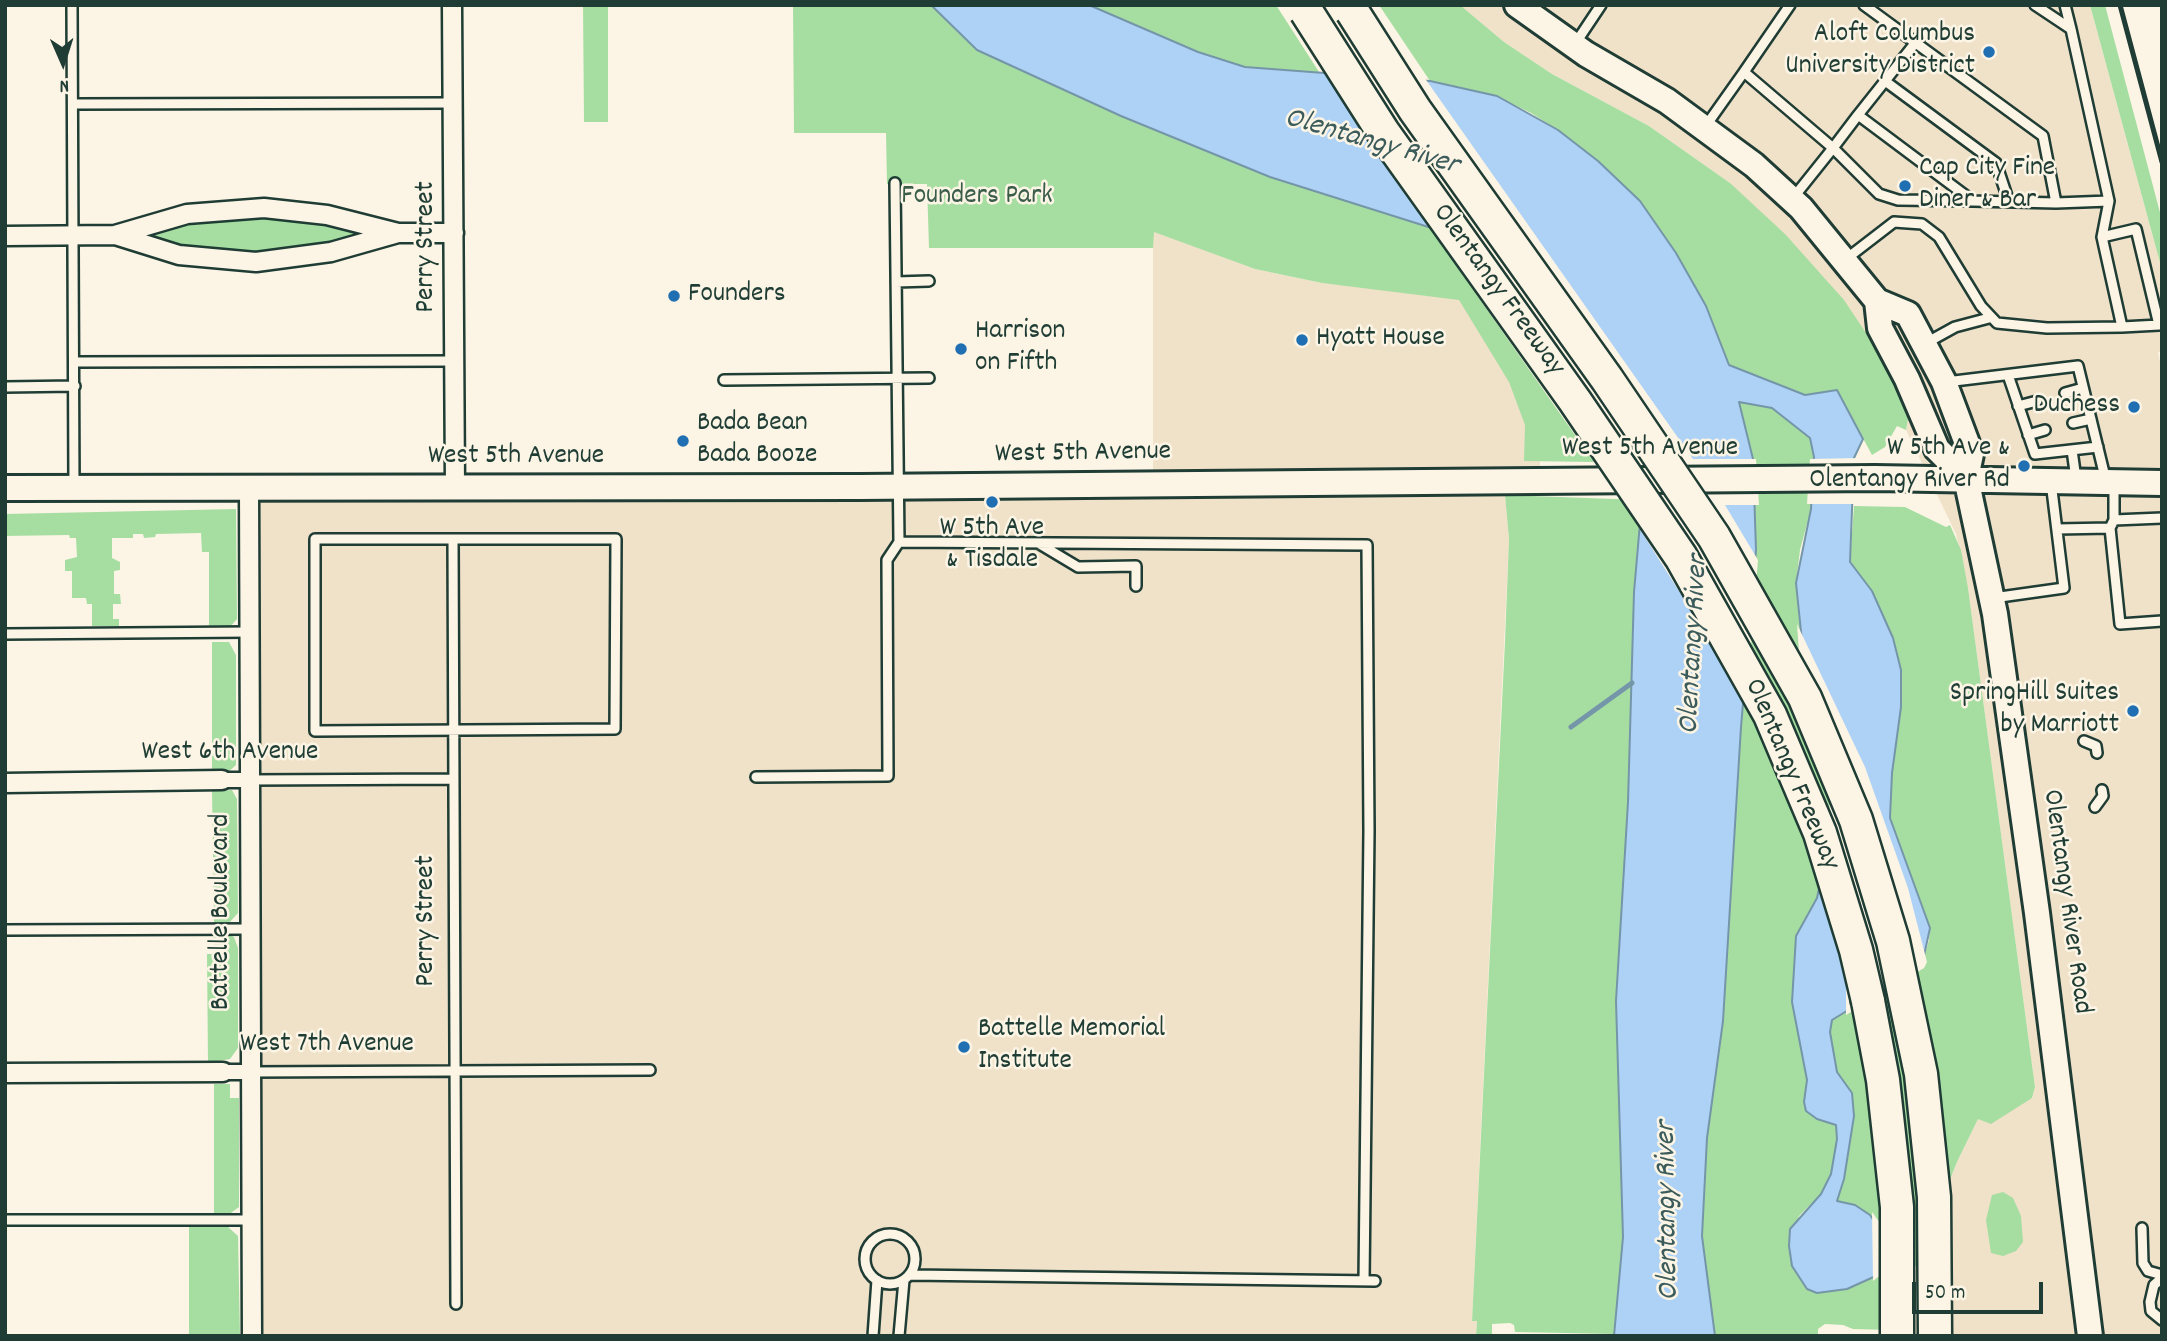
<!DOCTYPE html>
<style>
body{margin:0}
#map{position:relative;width:2167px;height:1341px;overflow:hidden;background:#fcf5e5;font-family:Dekko,sans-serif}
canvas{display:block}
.frame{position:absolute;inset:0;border:7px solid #1f3d34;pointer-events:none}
.north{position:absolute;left:28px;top:28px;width:70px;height:70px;-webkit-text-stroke:5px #fcf5e5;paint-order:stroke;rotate:177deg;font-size:19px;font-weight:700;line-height:28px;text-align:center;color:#1f3d34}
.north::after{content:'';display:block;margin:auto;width:24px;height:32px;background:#1f3d34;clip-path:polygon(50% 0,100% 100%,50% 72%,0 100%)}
.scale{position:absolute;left:1912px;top:1282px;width:131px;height:32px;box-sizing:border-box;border:4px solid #1f3d34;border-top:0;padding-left:9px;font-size:21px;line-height:24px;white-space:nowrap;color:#1f3d34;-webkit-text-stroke:5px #fcf5e5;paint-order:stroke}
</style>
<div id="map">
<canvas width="2167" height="1341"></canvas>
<div class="frame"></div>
<div class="north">N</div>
<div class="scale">50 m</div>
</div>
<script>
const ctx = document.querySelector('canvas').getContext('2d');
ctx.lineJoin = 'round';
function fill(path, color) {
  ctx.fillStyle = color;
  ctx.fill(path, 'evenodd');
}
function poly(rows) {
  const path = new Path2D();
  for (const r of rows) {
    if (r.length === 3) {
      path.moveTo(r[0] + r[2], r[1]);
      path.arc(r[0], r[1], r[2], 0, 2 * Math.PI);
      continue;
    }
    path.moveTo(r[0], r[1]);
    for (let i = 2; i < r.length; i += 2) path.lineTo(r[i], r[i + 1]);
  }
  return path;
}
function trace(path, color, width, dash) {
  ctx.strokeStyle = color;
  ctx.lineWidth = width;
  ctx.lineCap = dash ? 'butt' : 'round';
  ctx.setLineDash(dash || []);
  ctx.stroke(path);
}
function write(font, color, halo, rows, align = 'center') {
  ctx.font = font + ' Dekko,sans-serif';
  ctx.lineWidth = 5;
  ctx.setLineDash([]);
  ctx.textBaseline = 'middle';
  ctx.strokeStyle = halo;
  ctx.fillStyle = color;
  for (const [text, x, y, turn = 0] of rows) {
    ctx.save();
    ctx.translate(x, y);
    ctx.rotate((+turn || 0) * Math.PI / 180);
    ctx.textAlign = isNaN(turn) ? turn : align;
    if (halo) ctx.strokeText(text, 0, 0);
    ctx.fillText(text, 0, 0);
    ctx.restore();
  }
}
fill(poly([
 [1460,5,2090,5,2162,270,2162,351,2158,352,2162,372,2162,1336,1890,1336,1957,1162,1978,1119,2032,1098,2035,1087,1968,588,1956,534,1906,430,1910,409,1730,183,1649,126,1552,74,1504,42],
 [1153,231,1255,269,1322,283,1479,298,1540,460,1540,496,1505,495,1509,539,1472,1320,1477,1321,1476,1336,252,1336,249,488,1153,484]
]), '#f0e1c9');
fill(poly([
 [583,5,608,5,608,122,584,122],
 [793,5,931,5,977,50,1270,177,1429,227,1594,462,1524,461,1525,425,1509,382,1459,300,1322,283,1255,269,1154,232,1153,248,929,248,927,184,887,184,886,133,794,133],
 [1089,5,1276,5,1321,75,1245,67,1198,52],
 [1379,5,1460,5,1504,42,1552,74,1649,126,1730,183,1785,234,1844,300,1886,363,1910,409,1906,430,1897,426,1885,447,1872,455,1837,390,1805,395,1729,365,1706,306,1676,253,1640,201,1558,130,1531,113,1496,96,1430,81],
 [2090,5,2105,5,2162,220,2162,270],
 [232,209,398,233,293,259,139,242,146,224],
 [1738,402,1772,408,1810,438,1814,457,1811,509,1800,550,1796,583,1834,792,1833,824,1817,898,1796,936,1792,1002,1807,1080,1804,1102,1806,1111,1817,1119,1836,1125,1837,1139,1831,1173,1821,1194,1798,1217,1855,1205,1837,1201,1844,1178,1854,1116,1852,1093,1837,1072,1830,1032,1832,1020,1922,965,1929,940,1930,928,1890,818,1892,773,1901,707,1872,591,1850,562,1854,506,1905,507,1946,527,1950,525,1961,550,1968,588,2035,1087,2032,1098,1991,1124,1978,1119,1957,1162,1890,1330,1853,1329,1843,1325,1825,1324,1818,1329,1818,1336,1715,1336,1702,1236,1707,1138,1723,1021,1741,727,1756,550,1753,459],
 [1505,495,1642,500,1634,592,1628,802,1616,1001,1623,1237,1614,1334,1515,1332,1514,1325,1510,1323,1492,1324,1492,1336,1476,1336,1477,1321,1472,1321,1505,641,1509,539],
 [236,509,237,619,229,628,209,629,209,552,202,552,201,533,156,534,155,537,144,538,143,534,133,534,133,538,112,538,112,558,120,562,120,570,114,571,114,594,120,594,121,604,113,604,113,619,119,619,119,626,92,626,92,604,87,604,86,598,72,598,72,571,65,571,65,560,77,557,76,538,70,538,69,535,5,536,5,514],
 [212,642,229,642,236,655,236,765,226,774,212,774],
 [232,790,237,799,238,913,230,922,214,924,212,791],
 [228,934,234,937,238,948,238,1048,230,1059,208,1063,207,954,214,954,214,935],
 [214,1084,230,1084,230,1098,239,1098,239,1207,228,1215,214,1215],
 [2003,1192,2013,1198,2021,1216,2023,1242,2016,1251,2003,1256,1991,1253,1986,1220,1992,1195],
 [227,1226,238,1236,240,1336,189,1336,189,1227]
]), '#a6dea2');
const water = poly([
 [931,5,1089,5,1198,52,1245,67,1430,81,1497,96,1558,130,1598,161,1640,201,1676,253,1706,306,1729,365,1805,395,1837,390,1863,439,1854,458,1850,562,1872,591,1893,638,1901,670,1901,707,1892,773,1890,818,1930,928,1922,965,1832,1020,1830,1032,1837,1072,1852,1093,1854,1116,1844,1179,1837,1201,1855,1205,1870,1215,1881,1231,1878,1275,1847,1289,1817,1293,1807,1289,1792,1266,1789,1246,1790,1229,1821,1194,1831,1174,1837,1139,1836,1125,1817,1119,1806,1111,1804,1102,1807,1080,1792,1002,1796,936,1817,898,1833,824,1834,792,1803,651,1796,583,1811,509,1814,457,1810,438,1772,408,1739,402,1753,459,1756,550,1741,727,1723,1021,1707,1138,1702,1236,1715,1336,1614,1336,1623,1237,1616,1001,1628,802,1634,592,1642,500,1638,451,1514,254,1270,177,1121,116,977,50,931,5]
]);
fill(water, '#aed1f6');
trace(water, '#7596a8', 2);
fill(poly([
 [1325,71,1424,77,1693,459,1756,459,1759,505,1725,505,1758,560,1746,707,1723,661,1636,523,1639,500,1634,451,1609,387,1512,257,1434,232],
 [1858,458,1858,504,1807,504,1810,459],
 [1797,624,1865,767,1908,888,1927,962,1924,968,1846,1015,1846,972,1817,878,1829,824,1830,792,1799,651],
 [1872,1212,1885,1230,1888,1269,1873,1281]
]), '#fcf5e5');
trace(poly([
 [1571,727,1632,683]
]), '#7596a8', 5);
const service = poly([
 [72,5,74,487],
 [1864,5,2043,136,2056,203],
 [2065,5,2071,29],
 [1575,44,1601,5],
 [1744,72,1790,5],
 [1885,81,1996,163,2009,202],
 [75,104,453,103],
 [1858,115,1920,37],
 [1705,127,1744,72,1833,148,1793,198],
 [895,183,899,542,1367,545,1369,831,1364,1281],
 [1973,201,1858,115,1833,148,1879,194,1898,200,1973,201,2056,203,2109,201],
 [2102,237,2136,229,2159,325,2122,327],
 [1846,259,1894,222,1922,224,1939,237,1981,306,1997,323,2047,328,2122,327,2102,237,2109,201,2071,29,2035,5],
 [896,282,929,281],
 [1926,343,1955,327,1989,318],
 [75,362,455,361],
 [2008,375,2035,454,2098,447],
 [724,380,929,378],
 [1946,382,2078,366,2106,481],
 [5,387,75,386],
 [2065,393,2083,388],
 [2018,406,2037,401],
 [2073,423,2091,419],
 [2028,435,2045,430],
 [2072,450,2076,479],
 [2162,518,2114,520,2110,528,2120,624,2162,621],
 [2114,520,2114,483],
 [2057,529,2110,528],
 [315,539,616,539,615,729,315,731,315,539],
 [453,539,456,1304],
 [1038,543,1078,567,1136,566,1136,586],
 [1993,598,2064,588,2051,482],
 [5,634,249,632],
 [2084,741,2096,746,2097,753],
 [756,777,888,776,887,560,899,542],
 [249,780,454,779],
 [2095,807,2103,796,2102,790],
 [5,930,250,929],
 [250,1072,650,1070],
 [5,1220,251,1220],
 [2142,1228,2143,1263,2148,1271,2162,1275],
 [890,1259,25],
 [910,1275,1375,1281],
 [2162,1278,2154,1285,2150,1302,2151,1311,2162,1320],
 [873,1336,877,1280],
 [899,1336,904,1280]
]);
const pedestrian = poly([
 [222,780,249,780],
 [223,1072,250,1072]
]);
const minor = poly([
 [452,5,455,488],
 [115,235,187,214,264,208,327,215,398,233,454,233],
 [5,236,115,235,179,255,256,262,331,252,398,233],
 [249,488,252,1336],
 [5,783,222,780],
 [5,1073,223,1072]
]);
const secondary = poly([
 [1517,5,1586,54,1667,101,1754,165,1801,208,1877,301,1908,314,1944,382,1971,454,1966,478,1995,614,2037,913,2090,1336],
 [1877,301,1880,328,1907,379,1937,449,1966,478],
 [5,488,860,487,1875,478,2162,483]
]);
const motorway = poly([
 [1868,1001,1883,1080,1897,1207,1897,1336]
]);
trace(service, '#1f3d34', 14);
trace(pedestrian, '#1f3d34', 19);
trace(minor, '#1f3d34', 23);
trace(secondary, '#1f3d34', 30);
trace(motorway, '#1f3d34', 37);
trace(service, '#fcf5e5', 9);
trace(pedestrian, '#fcf5e5', 14);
trace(minor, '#fcf5e5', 18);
trace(secondary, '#fcf5e5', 24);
trace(motorway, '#fcf5e5', 32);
trace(poly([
 [2120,5,2162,162]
]), '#1f3d34', 5);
const motorwayBridge = poly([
 [1306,11,1383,132,1575,401,1681,557,1770,715,1820,833,1856,950,1868,1001],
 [1352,11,1415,110,1607,379,1714,537,1805,698,1856,820,1893,941,1921,1074,1934,1197,1935,1336]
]);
trace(motorwayBridge, '#1f3d34', 37, []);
trace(motorwayBridge, '#fcf5e5', 32);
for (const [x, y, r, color] of [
 [1989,52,7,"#1f6fb2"],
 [1905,186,7,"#1f6fb2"],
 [674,296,7,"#1f6fb2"],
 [1302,340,7,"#1f6fb2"],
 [961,349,7,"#1f6fb2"],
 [2134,407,7,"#1f6fb2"],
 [683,441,7,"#1f6fb2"],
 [2024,466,7,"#1f6fb2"],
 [992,502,7,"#1f6fb2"],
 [2133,711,7,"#1f6fb2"],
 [964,1047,7,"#1f6fb2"]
]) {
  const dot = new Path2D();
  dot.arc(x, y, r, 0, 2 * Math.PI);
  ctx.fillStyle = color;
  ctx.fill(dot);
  trace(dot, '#fcf5e5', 2.5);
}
write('28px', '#1f3d34', '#fcf5e5', [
 ["Aloft Columbus",1975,36,"right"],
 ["University District",1975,68,"right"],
 ["Cap City Fine",1919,170],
 ["Diner & Bar",1919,202],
 ["Founders",688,296],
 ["Harrison",975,333],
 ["on Fifth",975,365],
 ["Hyatt House",1316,340],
 ["Duchess",2120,407,"right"],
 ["Bada Bean",697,425],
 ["Bada Booze",697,457],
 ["W 5th Ave &",2010,450,"right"],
 ["Olentangy River Rd",2010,482,"right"],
 ["W 5th Ave",992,530,"center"],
 ["& Tisdale",992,562,"center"],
 ["SpringHill Suites",2119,695,"right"],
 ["by Marriott",2119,727,"right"],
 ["Battelle Memorial",978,1031],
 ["Institute",978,1063]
], 'left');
write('28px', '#3a5d4a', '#fcf5e5', [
 ["Founders Park",977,198]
]);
write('28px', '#1f3d34', '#fcf5e5', [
 ["Perry Street",428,247,-90],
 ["Olentangy Freeway",1497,291,54],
 ["West 5th Avenue",1650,450],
 ["West 5th Avenue",1083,455,-1],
 ["West 5th Avenue",516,458],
 ["West 6th Avenue",230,754],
 ["Olentangy Freeway",1790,775,67],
 ["Olentangy River Road",2065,902,82],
 ["Battelle Boulevard",223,912,-90],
 ["Perry Street",428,921,-90],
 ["West 7th Avenue",327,1046]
]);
write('italic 30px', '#3c5b5b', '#fcf5e5', [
 ["Olentangy River",1371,144,16],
 ["Olentangy River",1696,645,-87],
 ["Olentangy River",1670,1211,-91]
]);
</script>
